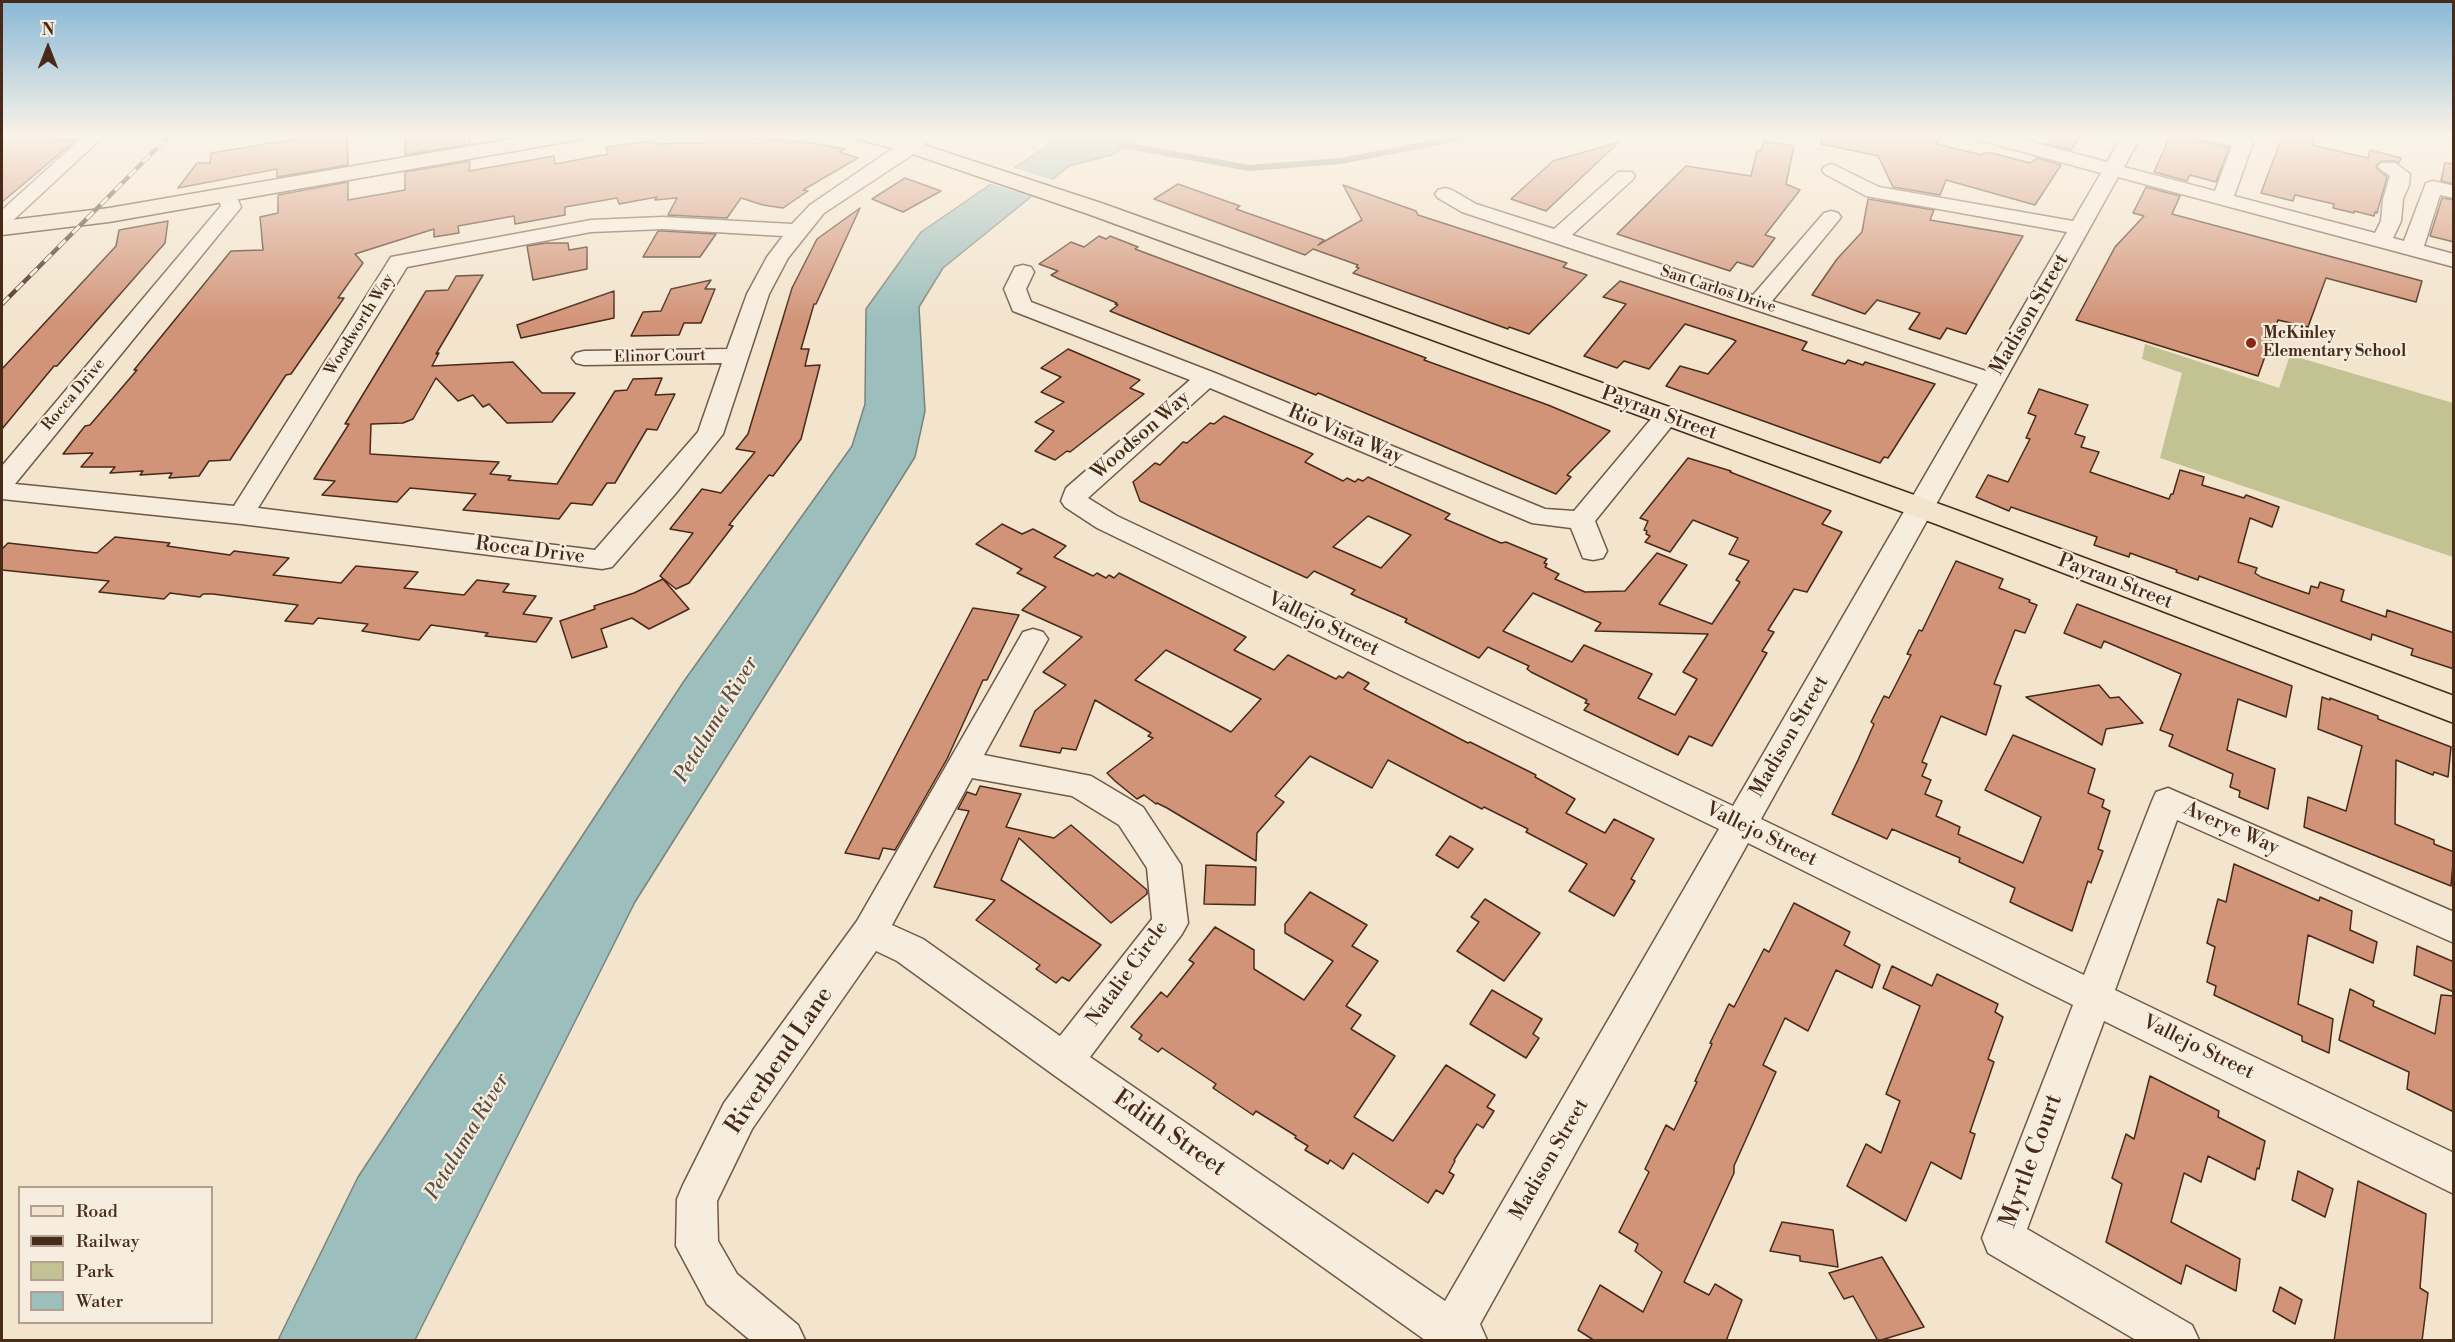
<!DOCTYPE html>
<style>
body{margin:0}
#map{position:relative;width:2455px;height:1342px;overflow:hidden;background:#f3e4cd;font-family:"Libre Bodoni",serif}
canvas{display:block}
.frame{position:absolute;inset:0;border:3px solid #472a18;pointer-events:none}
.legend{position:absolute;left:18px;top:1186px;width:195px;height:138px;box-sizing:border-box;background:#f7edde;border:2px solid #b19f8f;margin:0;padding:8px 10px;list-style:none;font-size:18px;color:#472a18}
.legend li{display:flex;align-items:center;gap:12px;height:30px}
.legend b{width:30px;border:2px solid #b19f8f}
.north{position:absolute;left:18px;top:18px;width:60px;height:60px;-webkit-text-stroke:4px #f7edde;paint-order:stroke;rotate:0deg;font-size:16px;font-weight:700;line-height:24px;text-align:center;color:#472a18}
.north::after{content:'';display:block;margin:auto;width:21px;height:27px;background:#472a18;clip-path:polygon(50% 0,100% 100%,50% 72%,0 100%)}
</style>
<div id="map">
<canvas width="2455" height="1342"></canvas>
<div class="frame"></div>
<ul class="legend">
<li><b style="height:8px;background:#f3e4cd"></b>Road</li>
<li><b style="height:8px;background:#472a18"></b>Railway</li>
<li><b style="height:16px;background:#c2c293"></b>Park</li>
<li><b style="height:16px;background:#9cbebc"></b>Water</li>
</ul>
<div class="north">N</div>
</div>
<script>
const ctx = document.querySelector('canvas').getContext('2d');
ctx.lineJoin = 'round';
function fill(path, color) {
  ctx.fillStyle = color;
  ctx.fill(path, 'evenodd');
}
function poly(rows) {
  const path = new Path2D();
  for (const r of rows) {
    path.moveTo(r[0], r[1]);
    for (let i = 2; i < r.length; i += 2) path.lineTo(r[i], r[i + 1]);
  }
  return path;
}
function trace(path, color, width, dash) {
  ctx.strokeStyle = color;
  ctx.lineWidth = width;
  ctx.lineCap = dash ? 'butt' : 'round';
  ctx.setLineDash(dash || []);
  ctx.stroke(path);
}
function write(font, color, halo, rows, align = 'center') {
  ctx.font = font + ' "Libre Bodoni",serif';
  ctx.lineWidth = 4.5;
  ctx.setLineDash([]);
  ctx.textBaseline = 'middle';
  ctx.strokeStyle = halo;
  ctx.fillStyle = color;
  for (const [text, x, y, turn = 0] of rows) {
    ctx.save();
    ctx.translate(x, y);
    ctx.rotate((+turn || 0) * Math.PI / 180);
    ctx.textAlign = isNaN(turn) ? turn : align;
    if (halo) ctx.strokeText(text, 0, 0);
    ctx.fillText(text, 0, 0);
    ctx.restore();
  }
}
fill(poly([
 [2145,344,2279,388,2290,355,2453,403,2453,557,2160,458,2182,373,2142,359]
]), '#c2c293');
const water = poly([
 [1058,134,1134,134,1135,141,1111,155,1069,166,943,268,919,307,925,411,915,457,635,902,415,1340,278,1340,358,1177,684,681,852,446,865,404,866,309,921,232,1048,145,1058,134]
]);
fill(water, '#9cbebc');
trace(water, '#7a837a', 1.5);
fill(poly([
 [1011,167,1056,181,1036,198,988,183]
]), '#f3e4cd');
trace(poly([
 [1118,144,1249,168,1341,161,1479,134]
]), '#7a837a', 6);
const building = poly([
 [2,134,45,134,42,137,57,137,53,140,76,140,2,202,2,134],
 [327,134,347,134,348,165,277,177,277,169,178,188,197,163,210,163,211,153,327,134],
 [438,134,470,134,470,144,405,155,405,139,438,134],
 [1822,134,1942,134,1936,144,1982,155,1984,153,1992,153,2030,163,2037,158,2061,165,2035,205,1946,180,1940,195,1893,187,1878,156,1821,144,1822,134],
 [2054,134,2082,134,2071,150,2047,144,2054,134],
 [2171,134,2190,134,2195,135,2198,140,2229,148,2216,182,2190,175,2187,181,2154,172,2171,134],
 [2283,134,2315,134,2312,145,2368,158,2370,150,2401,158,2399,163,2395,161,2381,161,2376,166,2377,169,2387,177,2377,213,2375,212,2374,216,2354,211,2354,213,2333,208,2334,204,2295,195,2293,201,2261,193,2283,134],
 [706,136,801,141,845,149,840,152,858,158,803,190,808,191,783,208,763,205,741,198,727,218,668,215,677,198,655,200,657,197,619,204,617,198,565,207,565,215,515,224,514,216,458,226,459,233,434,237,434,229,355,254,363,263,338,298,344,298,291,374,286,375,230,460,209,461,199,476,169,478,172,473,140,475,143,471,110,473,115,467,81,467,93,453,63,454,85,426,90,425,137,370,134,370,231,251,263,250,260,217,278,213,278,195,348,182,348,200,405,190,405,172,470,161,469,171,554,156,555,164,608,154,606,147,657,140,655,144,703,143,706,136],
 [1764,141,1794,146,1786,184,1800,190,1765,235,1775,238,1753,267,1737,262,1730,271,1617,234,1686,166,1751,176,1757,151,1761,151,1764,141],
 [1619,142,1546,211,1511,199,1553,161,1619,142],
 [2445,163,2454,164,2454,184,2441,181,2445,163],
 [905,178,941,191,903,212,872,199,905,178],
 [1178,184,1240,206,1236,209,1324,240,1318,245,1362,220,1343,185,1416,211,1418,215,1567,263,1563,267,1587,275,1529,334,1509,327,1508,329,1353,273,1359,268,1356,267,1358,265,1313,249,1305,255,1154,199,1178,184],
 [2146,187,2180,196,2172,214,2422,281,2416,302,2326,278,2308,327,2278,320,2258,376,2076,320,2115,247,2144,216,2133,213,2146,187],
 [2442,198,2454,200,2454,242,2430,236,2442,198],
 [1868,199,1934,210,1930,220,2023,236,1966,334,1947,328,1940,339,1909,329,1920,313,1877,300,1865,314,1812,295,1837,259,1862,232,1868,199],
 [860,208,816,304,814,304,801,349,809,349,805,366,820,365,801,439,773,476,769,475,729,525,733,526,689,583,676,589,660,576,693,533,670,529,702,489,721,493,755,452,736,449,748,434,792,288,817,239,860,208],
 [168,221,165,243,57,366,54,366,2,429,2,369,116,246,119,230,168,221],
 [658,231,663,231,716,234,700,257,643,257,658,231],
 [1099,236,1106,239,1110,236,1138,247,1135,249,1426,358,1424,360,1548,405,1610,431,1567,475,1571,477,1556,494,1318,393,1316,395,1110,311,1118,305,1115,304,1117,303,1059,279,1051,275,1058,271,1039,264,1071,242,1084,247,1099,236],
 [546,243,568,243,569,250,587,247,587,269,533,280,527,246,546,243],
 [483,275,436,354,439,353,432,366,513,362,542,393,575,393,552,422,507,423,489,404,483,407,473,395,458,401,436,378,413,419,403,423,371,424,370,454,499,462,490,474,511,476,508,480,557,484,615,391,627,390,633,379,662,378,655,395,675,394,657,430,647,429,615,483,607,483,592,505,571,503,559,519,463,510,476,494,410,488,397,502,322,495,335,481,314,479,349,424,345,424,426,291,448,290,456,276,483,275],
 [711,280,705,289,715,289,701,323,684,323,679,335,631,336,643,312,661,311,671,289,711,280],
 [1620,281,1807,342,1802,350,1845,364,1848,360,1863,365,1865,362,1935,384,1888,458,1884,457,1880,463,1666,386,1680,366,1708,374,1736,341,1732,339,1685,324,1649,369,1624,361,1617,368,1584,356,1626,304,1603,297,1620,281],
 [614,291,614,318,521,338,517,325,614,291],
 [1068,349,1140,380,1130,388,1144,394,1070,452,1067,451,1055,460,1035,451,1054,431,1035,422,1064,402,1041,392,1061,377,1041,368,1068,349],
 [2039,389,2088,405,2075,434,2085,437,2081,447,2099,452,2090,472,2169,499,2171,494,2173,494,2180,470,2204,477,2202,485,2244,498,2246,495,2279,507,2272,527,2250,518,2238,562,2257,568,2255,573,2261,577,2309,594,2311,586,2318,588,2320,582,2344,590,2341,601,2386,617,2387,610,2454,633,2454,669,2411,655,2413,649,2372,634,2371,640,2199,576,2198,580,2176,572,2177,570,2130,553,2129,557,2094,545,2097,537,2011,507,2009,511,1976,497,1988,475,2008,482,2030,439,2026,438,2036,416,2028,413,2039,389],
 [1224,416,1313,454,1305,462,1343,481,1347,478,1355,482,1358,479,1363,481,1368,477,1450,514,1445,519,1501,543,1506,542,1547,559,1544,563,1547,564,1545,567,1559,574,1555,579,1585,592,1625,591,1657,553,1687,565,1659,604,1712,624,1740,582,1736,580,1749,561,1729,554,1738,538,1693,520,1670,552,1645,542,1650,536,1646,534,1647,531,1644,530,1648,521,1640,518,1688,458,1731,471,1730,472,1831,511,1822,524,1842,532,1807,592,1794,589,1768,630,1774,632,1762,651,1767,653,1712,746,1689,736,1678,755,1584,710,1589,704,1585,703,1587,700,1531,672,1527,669,1529,666,1488,647,1479,658,1405,622,1407,619,1351,594,1355,590,1314,571,1307,578,1140,501,1133,482,1155,463,1160,465,1183,442,1187,443,1210,423,1214,424,1224,416],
 [1368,516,1411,535,1381,568,1333,547,1368,516],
 [1533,593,1601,623,1595,631,1708,634,1683,672,1697,679,1675,715,1638,698,1652,674,1584,645,1572,662,1503,631,1533,593],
 [1002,524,1022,534,1033,529,1066,546,1054,557,1093,576,1097,573,1106,578,1109,575,1114,578,1119,573,1246,637,1234,650,1274,670,1288,655,1336,679,1339,676,1343,678,1348,672,1369,683,1364,689,1468,743,1470,742,1536,775,1535,777,1575,799,1566,813,1605,833,1614,819,1654,839,1631,879,1635,881,1614,916,1569,891,1587,864,1526,832,1528,829,1484,807,1482,809,1388,760,1372,788,1310,756,1275,796,1284,802,1257,833,1256,861,1167,808,1157,803,1156,804,1144,795,1137,799,1115,781,1107,773,1153,738,1148,736,1151,733,1095,700,1076,750,1062,748,1060,753,1020,746,1035,711,1066,685,1043,672,1082,637,1022,610,1046,587,1017,573,1022,569,976,544,1002,524],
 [1166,650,1261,699,1231,732,1135,680,1166,650],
 [115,537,170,543,167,546,230,555,234,551,289,558,273,575,341,583,356,566,418,572,404,588,464,595,477,580,509,584,503,592,536,596,523,614,552,618,536,642,485,636,488,633,431,625,419,640,362,631,368,624,318,618,313,624,285,621,298,605,213,594,203,594,200,597,170,593,164,599,99,592,109,581,2,570,2,549,8,543,97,553,115,537],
 [1956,561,2003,579,1999,588,2030,600,2029,602,2037,605,2025,633,2015,630,1994,684,2001,686,1986,735,1941,716,1922,762,1927,764,1922,776,1931,780,1925,794,1942,801,1936,816,1960,827,1958,834,2023,863,2041,817,1985,790,2013,735,2095,769,2088,793,2104,800,2102,807,2110,811,2098,849,2103,851,2091,883,2088,881,2072,931,2010,902,2015,888,1959,862,1960,858,1892,829,1887,839,1832,814,1858,760,1874,724,1871,722,1884,696,1889,698,1911,655,1907,654,1919,630,1922,631,1956,561],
 [663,579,689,609,649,629,632,618,601,629,607,647,572,658,560,621,595,609,594,606,634,593,663,579],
 [2077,604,2292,686,2286,717,2238,699,2227,750,2275,769,2268,809,2239,797,2240,791,2230,787,2233,774,2169,746,2173,735,2160,730,2181,674,2104,641,2101,648,2064,633,2077,604],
 [973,608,1019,615,987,680,983,680,947,759,895,850,883,848,879,859,845,853,973,608],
 [2099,685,2110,698,2119,697,2143,723,2106,729,2102,745,2026,697,2099,685],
 [2322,697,2330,700,2330,698,2378,716,2378,719,2451,747,2448,777,2434,772,2433,775,2396,760,2395,824,2434,840,2434,844,2454,852,2451,886,2304,827,2308,797,2346,811,2362,746,2318,729,2322,697],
 [980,786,1021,794,1006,827,1054,838,1071,825,1147,890,1147,894,1111,923,1019,838,1001,880,1101,945,1069,981,1062,977,1056,983,1036,969,1040,965,976,920,995,900,934,887,969,811,958,809,967,792,976,795,980,786],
 [1450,836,1473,849,1458,868,1436,855,1450,836],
 [2234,864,2319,901,2320,897,2352,911,2350,930,2377,942,2373,963,2308,935,2298,1004,2333,1019,2329,1053,2302,1041,2302,1036,2214,995,2216,986,2207,982,2215,947,2207,943,2218,899,2226,902,2234,864],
 [1206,865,1256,867,1255,905,1204,904,1206,865],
 [1310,892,1367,925,1352,946,1378,961,1346,1006,1361,1015,1351,1029,1395,1056,1354,1117,1393,1141,1446,1065,1495,1095,1487,1107,1494,1111,1483,1128,1477,1124,1454,1160,1455,1161,1449,1172,1454,1175,1443,1194,1436,1190,1428,1203,1353,1153,1343,1169,1330,1160,1328,1164,1305,1150,1308,1146,1295,1138,1296,1136,1256,1111,1253,1115,1213,1088,1216,1084,1162,1048,1158,1052,1139,1039,1142,1035,1131,1027,1161,992,1167,997,1194,963,1189,960,1215,927,1254,950,1254,969,1304,1000,1333,961,1285,933,1285,924,1310,892],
 [1485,899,1540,933,1504,981,1457,951,1479,922,1471,917,1485,899],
 [1794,903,1850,932,1844,945,1880,965,1872,988,1836,970,1808,1031,1785,1018,1763,1065,1776,1072,1734,1166,1734,1173,1684,1282,1709,1295,1715,1284,1742,1300,1726,1341,1595,1341,1578,1330,1600,1285,1643,1312,1662,1272,1635,1251,1638,1244,1619,1232,1649,1172,1645,1169,1666,1125,1674,1130,1697,1082,1695,1081,1712,1044,1710,1043,1729,1004,1734,1007,1764,949,1769,952,1794,903],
 [2417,946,2454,962,2454,992,2414,975,2417,946],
 [1892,966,1932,986,1937,974,1998,1004,1995,1012,2003,1017,1988,1059,1994,1062,1970,1132,1975,1134,1961,1179,1931,1162,1906,1221,1847,1186,1866,1144,1881,1153,1900,1101,1886,1094,1920,1006,1883,988,1892,966],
 [2350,989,2374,1001,2373,1006,2435,1034,2441,995,2454,996,2454,1112,2407,1089,2409,1072,2339,1040,2350,989],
 [1492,990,1542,1019,1533,1034,1539,1038,1526,1058,1470,1024,1492,990],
 [2150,1076,2219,1111,2218,1117,2265,1141,2259,1169,2257,1168,2255,1180,2208,1156,2201,1182,2184,1173,2171,1222,2240,1259,2236,1291,2186,1265,2181,1284,2106,1242,2122,1184,2112,1178,2126,1134,2134,1139,2150,1076],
 [2298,1171,2333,1189,2325,1217,2292,1200,2298,1171],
 [2358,1181,2426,1214,2420,1288,2428,1293,2422,1341,2334,1341,2358,1181],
 [1782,1222,1833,1230,1838,1267,1800,1261,1800,1256,1770,1251,1782,1222],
 [1882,1257,1924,1327,1878,1341,1853,1296,1844,1299,1829,1273,1882,1257],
 [2280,1287,2302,1300,2295,1324,2273,1311,2280,1287]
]);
fill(building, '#d29479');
trace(building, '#472a18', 1.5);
const minor = poly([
 [86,134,106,134,9,224,2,226,2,210,86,134],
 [914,134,935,134,918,151,824,213,788,258,769,294,723,434,676,493,612,567,602,569,241,524,2,499,2,466,221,206,217,195,220,191,234,191,241,207,238,211,15,484,234,506,391,257,591,220,663,217,792,224,810,205,914,134],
 [663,229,783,236,767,257,747,294,727,349,584,351,576,353,572,358,576,363,584,365,722,363,698,432,595,550,258,508,407,267,591,232,663,229],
 [1970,134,2002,134,2107,162,2123,134,2142,134,2124,167,2215,191,2232,146,2199,138,2197,134,2230,134,2243,137,2250,139,2253,143,2234,196,2375,233,2381,221,2383,199,2390,176,2378,167,2381,163,2395,163,2410,174,2409,185,2403,199,2401,221,2393,238,2404,241,2426,183,2433,181,2454,186,2454,198,2440,195,2424,246,2454,254,2454,267,2118,177,1761,819,2084,975,2152,801,2156,792,2168,788,2454,912,2454,943,2177,820,2115,990,2454,1153,2454,1194,2104,1021,2027,1229,2192,1325,2199,1340,2136,1340,1988,1253,1982,1238,2073,1005,1748,843,1480,1324,1487,1340,1425,1340,1051,1073,897,961,876,951,752,1129,717,1201,718,1241,737,1274,798,1325,805,1340,750,1340,707,1304,676,1246,677,1199,683,1185,724,1103,857,921,1023,632,1033,629,1043,632,1048,639,984,755,1091,776,1143,807,1181,865,1188,923,1182,934,1090,1057,1445,1301,1719,829,1097,528,1065,507,1061,501,1066,488,1190,380,1013,311,1004,289,1015,267,1023,265,1031,267,1034,272,1026,289,1031,302,1215,373,1545,509,1574,511,1657,412,1666,410,1675,412,1678,417,1675,422,1595,521,1607,551,1603,558,1593,560,1583,558,1571,528,1532,523,1210,388,1088,498,1117,516,1733,806,1978,384,1462,212,1438,198,1435,194,1438,190,1445,188,1452,190,1476,204,1554,229,1618,172,1632,172,1635,176,1632,180,1572,235,1753,295,1824,213,1831,211,1838,213,1841,217,1838,221,1772,301,1986,371,2067,232,1866,196,1825,174,1822,170,1825,166,1832,164,1879,187,2073,221,2101,173,1972,138,1970,134],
 [972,778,1072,796,1119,825,1147,868,1152,919,1060,1036,923,939,892,925,972,778]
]);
const major = poly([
 [540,134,587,134,584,138,577,140,109,222,2,235,2,221,109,208,540,134],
 [850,134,886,134,918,143,1104,204,1956,510,2454,696,2454,723,1936,524,1088,214,904,151,853,138,850,134]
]);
trace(minor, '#725845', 3);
trace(major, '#472a18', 3);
fill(minor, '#f7edde');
fill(major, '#f3e4cd');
const rail = poly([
 [2,304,171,134]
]);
trace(rail, '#472a18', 4.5);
trace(rail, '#f7edde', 3, [10]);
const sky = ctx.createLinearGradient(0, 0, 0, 322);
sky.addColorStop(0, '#89b8d6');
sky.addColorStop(0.42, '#faf3e8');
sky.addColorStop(1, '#faf3e800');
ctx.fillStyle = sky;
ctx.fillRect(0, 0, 2455, 322);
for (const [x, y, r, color] of [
 [2251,343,6,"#8f2418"]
]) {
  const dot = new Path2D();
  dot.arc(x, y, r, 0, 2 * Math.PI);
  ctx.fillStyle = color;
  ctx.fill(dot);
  trace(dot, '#f7edde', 2);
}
write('16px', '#472a18', '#f7edde', [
 ["San Carlos Drive",1718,290,18],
 ["Woodworth Way",360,325,-58],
 ["Elinor Court",660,357,-1],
 ["Rocca Drive",74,395,-50]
]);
write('bold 16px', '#472a18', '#f7edde', [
 ["McKinley",2263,334],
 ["Elementary School",2263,352]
], 'left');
write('20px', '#472a18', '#f7edde', [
 ["Madison Street",2030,315,-60],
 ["Payran Street",1659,414,20],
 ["Rio Vista Way",1345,435,23],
 ["Woodson Way",1141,436,-41],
 ["Rocca Drive",530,551,7],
 ["Payran Street",2115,582,21],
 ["Vallejo Street",1323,625,26],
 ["Madison Street",1790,737,-60],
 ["Averye Way",2231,829,24],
 ["Vallejo Street",1761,835,26],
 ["Natalie Circle",1128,974,-54],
 ["Vallejo Street",2198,1048,26],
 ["Madison Street",1550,1160,-60]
]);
write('italic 21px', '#5c4f41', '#f7edde', [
 ["Petaluma River",717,720,-59],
 ["Petaluma River",468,1137,-59]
]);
write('24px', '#472a18', '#f7edde', [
 ["Riverbend Lane",780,1061,-56],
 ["Edith Street",1169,1134,35],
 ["Myrtle Court",2032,1161,-70]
]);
</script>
